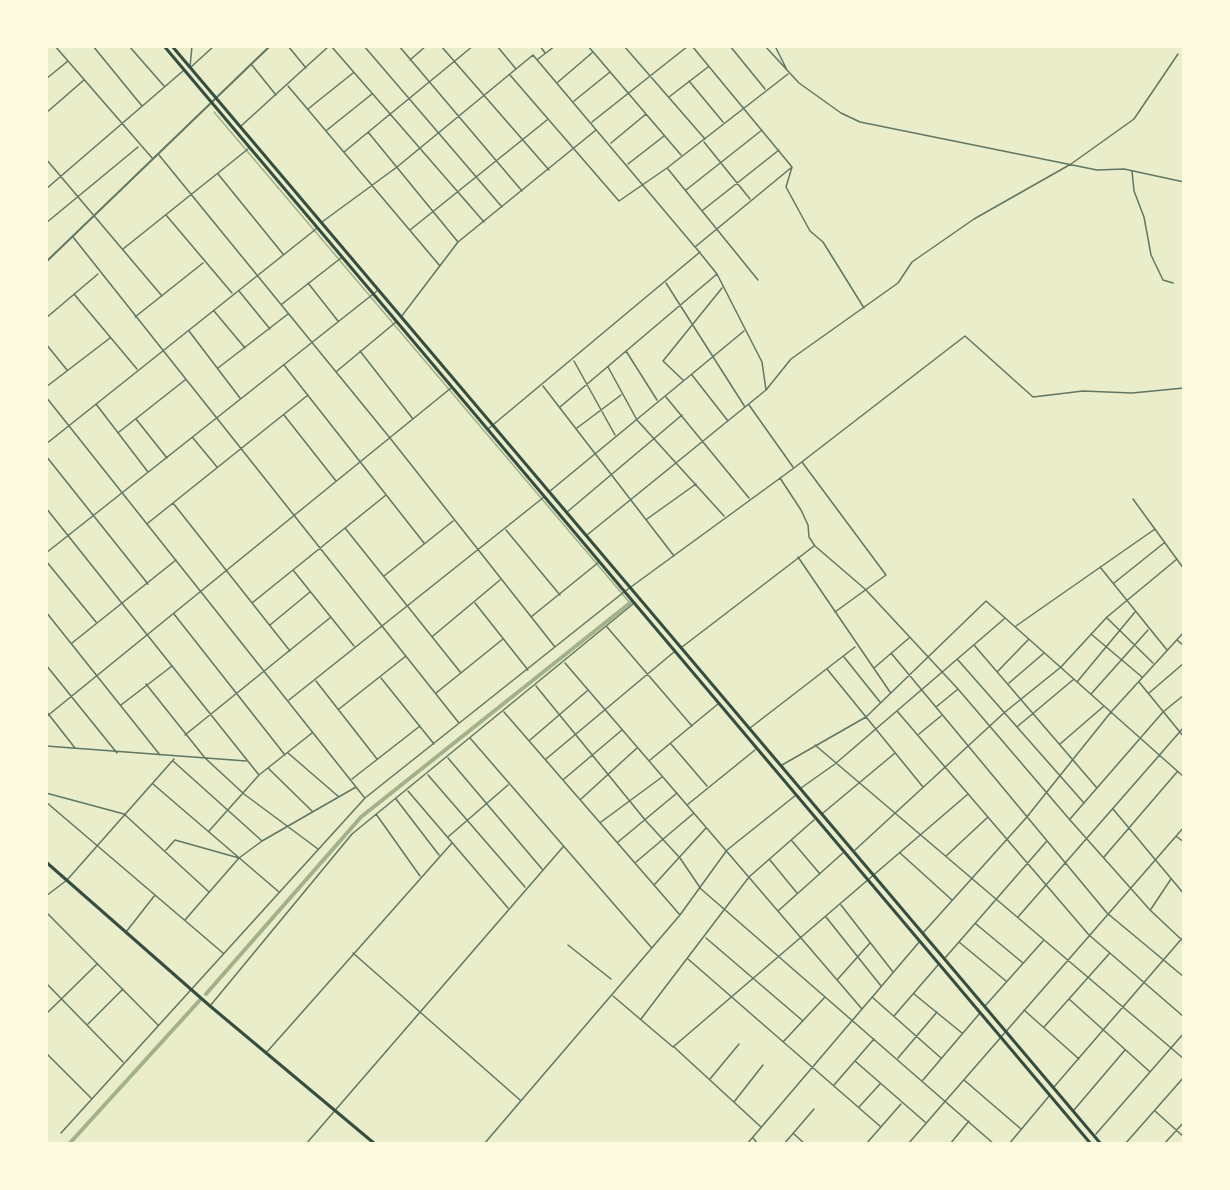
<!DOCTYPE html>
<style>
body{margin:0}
#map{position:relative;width:1230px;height:1190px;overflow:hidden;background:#e9edc9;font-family:"Roboto Serif",serif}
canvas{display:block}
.frame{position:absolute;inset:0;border:48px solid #fefae0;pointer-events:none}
</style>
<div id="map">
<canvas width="1230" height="1190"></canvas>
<div class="frame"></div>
</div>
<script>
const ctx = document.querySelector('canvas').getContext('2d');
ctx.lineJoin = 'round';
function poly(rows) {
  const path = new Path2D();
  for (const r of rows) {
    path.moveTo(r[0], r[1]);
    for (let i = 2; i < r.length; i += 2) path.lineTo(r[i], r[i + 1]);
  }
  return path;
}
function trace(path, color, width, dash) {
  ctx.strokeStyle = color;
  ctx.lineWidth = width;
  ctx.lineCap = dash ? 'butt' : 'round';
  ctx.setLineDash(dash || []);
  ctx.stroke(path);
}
trace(poly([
 [214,112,630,603]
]), '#a3b18a', 1.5);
trace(poly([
 [206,994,361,817,630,603],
 [69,1144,200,1000]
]), '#a3b18a', 4);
trace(poly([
 [55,46,153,159],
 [93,46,142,106],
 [129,46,164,86],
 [288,46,306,68],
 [331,46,484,222],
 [364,46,502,207],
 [399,46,522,191],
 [441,46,549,170],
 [497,46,516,69],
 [540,46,545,53],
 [588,46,681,155],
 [624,46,705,139],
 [692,46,792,167,786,187,810,231,823,242,864,308],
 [730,46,765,89],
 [765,46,799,83,841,113,860,122,1097,170,1124,169,1184,182],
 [775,46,787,70],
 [538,59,555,46],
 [410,60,426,46],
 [251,64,276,95],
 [190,67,192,46],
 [191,67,214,46],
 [510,75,619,201,667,168,788,74],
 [46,79,68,61],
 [689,81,723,122],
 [558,82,593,52],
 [288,86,440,266],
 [669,97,708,67],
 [574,101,610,72],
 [308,109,353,73],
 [46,113,84,80],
 [592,122,688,46],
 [241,126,329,46],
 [327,130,372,94],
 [368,132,458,242],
 [704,142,750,199],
 [611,143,646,114],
 [344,152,473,46],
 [159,155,390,438,555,647],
 [46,159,162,296],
 [628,164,664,136],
 [668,169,758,280],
 [1132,171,1134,191,1144,217,1151,255,1163,280,1173,283],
 [218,174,283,254],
 [46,189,183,71],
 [686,190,762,130],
 [703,210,779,150],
 [166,215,232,293],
 [322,222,397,167,533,55,695,247,792,167],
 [46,223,138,147],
 [410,230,547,120],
 [73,237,459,723],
 [696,248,717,274,762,362,766,390],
 [123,249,248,149],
 [308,283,338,321],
 [666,283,745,407],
 [239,291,270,329],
 [74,294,137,369],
 [282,304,341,258],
 [214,311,245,348],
 [135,317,203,263],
 [401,317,458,242,596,130],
 [46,318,98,274],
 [189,331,240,398],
 [46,344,67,370],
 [360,351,413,419],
 [626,351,657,400],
 [574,361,615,435],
 [284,365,424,543],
 [608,367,637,420,724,516],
 [218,368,288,314],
 [337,371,396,322],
 [692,375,728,421],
 [683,380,663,361,722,288],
 [543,386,674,556],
 [46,387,110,338],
 [46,397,364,797],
 [666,397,749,498],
 [96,404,148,472],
 [749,405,793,467],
 [560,407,717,274],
 [284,415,336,481],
 [136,419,167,458],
 [577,428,621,395],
 [488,429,700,252],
 [119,432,185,380],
 [193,438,217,467],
 [46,444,316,229],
 [46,456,148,584],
 [802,462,886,575,835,612],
 [780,478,801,510,808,525,809,537,815,546,865,589,958,689,1070,820,1150,910,1184,942],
 [550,491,744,331],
 [1133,499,1184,569],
 [173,503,290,651],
 [46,508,259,775],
 [567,512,682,415],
 [647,519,696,484],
 [148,523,308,395],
 [345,528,461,673],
 [506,530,560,595],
 [587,535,766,390,791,359,898,283,912,262,974,219,1071,164,1134,119,1178,54],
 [46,553,377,291],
 [798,557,890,692],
 [46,561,96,622],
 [1100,567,1167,650],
 [293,570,354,646],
 [384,576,453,521],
 [1114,583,1164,543],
 [252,603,386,495],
 [475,603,528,670],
 [46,612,160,755],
 [174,614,285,755],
 [531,617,599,562],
 [1107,618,1153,663],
 [270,625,310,592],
 [1016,626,1155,529],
 [607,627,692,726],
 [1091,634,1142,677],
 [433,636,500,580],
 [1177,640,1184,646],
 [72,643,176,560],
 [974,645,1097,788],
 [682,647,814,546],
 [891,653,1107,913,1184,977],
 [844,657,880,702],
 [958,660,1084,803],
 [565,663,862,1009],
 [46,665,117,753],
 [874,668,909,638],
 [827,669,923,787],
 [998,671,1028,640],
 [381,678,434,744],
 [316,681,377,759],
 [1077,682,1135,612],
 [1139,682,1184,737],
 [1009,683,1044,653],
 [146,684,205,758,244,794,318,849],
 [536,686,646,821,680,858,701,889,994,1144],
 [436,693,503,639],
 [1149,693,1184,663],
 [1091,694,1148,630],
 [289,700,544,497],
 [121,705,172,666],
 [936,707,958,689],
 [339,709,406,656],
 [46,711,75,748],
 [897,711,1089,935,1184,1017],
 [504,712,680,915],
 [46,717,451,388],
 [1018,726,1074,679],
 [750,728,855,647],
 [919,734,941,716],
 [185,735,331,617],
 [470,738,651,947],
 [530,740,587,691],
 [671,744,707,786],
 [1060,744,1104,706],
 [815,745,1184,1059],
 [46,746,246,761],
 [288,753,339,797],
 [448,758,542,869],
 [546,759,674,652],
 [650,760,718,704],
 [173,761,261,840],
 [782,765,866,717,986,601,1184,777],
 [268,768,312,811],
 [428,775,525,887],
 [352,779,420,726],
 [564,779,622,730],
 [153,784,279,892],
 [801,788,835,764,1004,619],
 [408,791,508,908],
 [46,793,124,814,209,892],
 [396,799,439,855],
 [581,799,637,748],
 [46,802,223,953],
 [687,805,755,750],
 [1113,809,1184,894],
 [823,813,895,753],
 [376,814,420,876],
 [1070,819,1163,712,1184,695],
 [601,822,662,777],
 [209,831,259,775,312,733],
 [448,837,508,785],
 [1177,837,1184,842],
 [792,841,820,874],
 [618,842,677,793],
 [166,850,175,840,239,858],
 [855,850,1005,712,1061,667,1107,617,1177,559],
 [900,853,952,900],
 [946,856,988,817],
 [1104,857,1177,772],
 [770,860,797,893],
 [636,862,694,813],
 [655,884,706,828],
 [46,896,67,880,174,759],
 [841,905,893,972],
 [1151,909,1171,879],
 [778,911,844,852],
 [46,912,158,1025],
 [826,917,881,986],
 [1018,917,1184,727],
 [185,920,239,858,262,841,356,787],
 [976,924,1023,963],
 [126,932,155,895],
 [923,933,1026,818,1111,712,1184,632],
 [706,938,803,1021],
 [959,942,1006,981],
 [568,945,611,979],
 [353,953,520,1100],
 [945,958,1046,842],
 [688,959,881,1127],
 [837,980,870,943],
 [46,983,123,1062],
 [914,994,962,1033],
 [613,996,673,1047,968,794],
 [872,997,941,1058],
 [1069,999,1149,1071],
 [210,1006,352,834,633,604],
 [985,1006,1043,941],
 [1024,1010,1079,1059],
 [46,1014,97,964],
 [894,1016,938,965],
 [641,1019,749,877,814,820],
 [88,1024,123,989],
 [1044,1027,1109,954],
 [783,1042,825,997],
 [674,1047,761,1127],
 [46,1053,91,1098],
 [266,1053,452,843],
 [898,1058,937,1012],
 [855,1061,925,1122],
 [710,1079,739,1044],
 [923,1080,980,1013],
 [964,1080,1021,1129],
 [834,1085,874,1039],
 [1054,1087,1184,936],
 [734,1102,763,1065],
 [859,1107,880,1084],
 [1074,1110,1125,1050],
 [1155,1111,1184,1137],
 [61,1133,365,798,624,592,794,468,965,336,1033,397,1083,391,1132,393,1184,388],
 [794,1134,805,1144],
 [1096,1134,1184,1033],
 [753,1138,758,1144],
 [306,1144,563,847],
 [484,1144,680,915,727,850,796,795],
 [747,1144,920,941],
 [784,1144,814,1109],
 [866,1144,901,1104],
 [908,1144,1184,827],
 [950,1144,969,1121],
 [1009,1144,1050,1095],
 [1125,1144,1184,1077],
 [1164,1144,1184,1122]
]), '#617663', 1.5);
trace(poly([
 [46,262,270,46]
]), '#617663', 2);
trace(poly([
 [164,46,1091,1144],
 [172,46,1101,1144]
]), '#344e41', 3);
trace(poly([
 [46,862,210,1006,375,1144]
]), '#344e41', 3);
</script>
